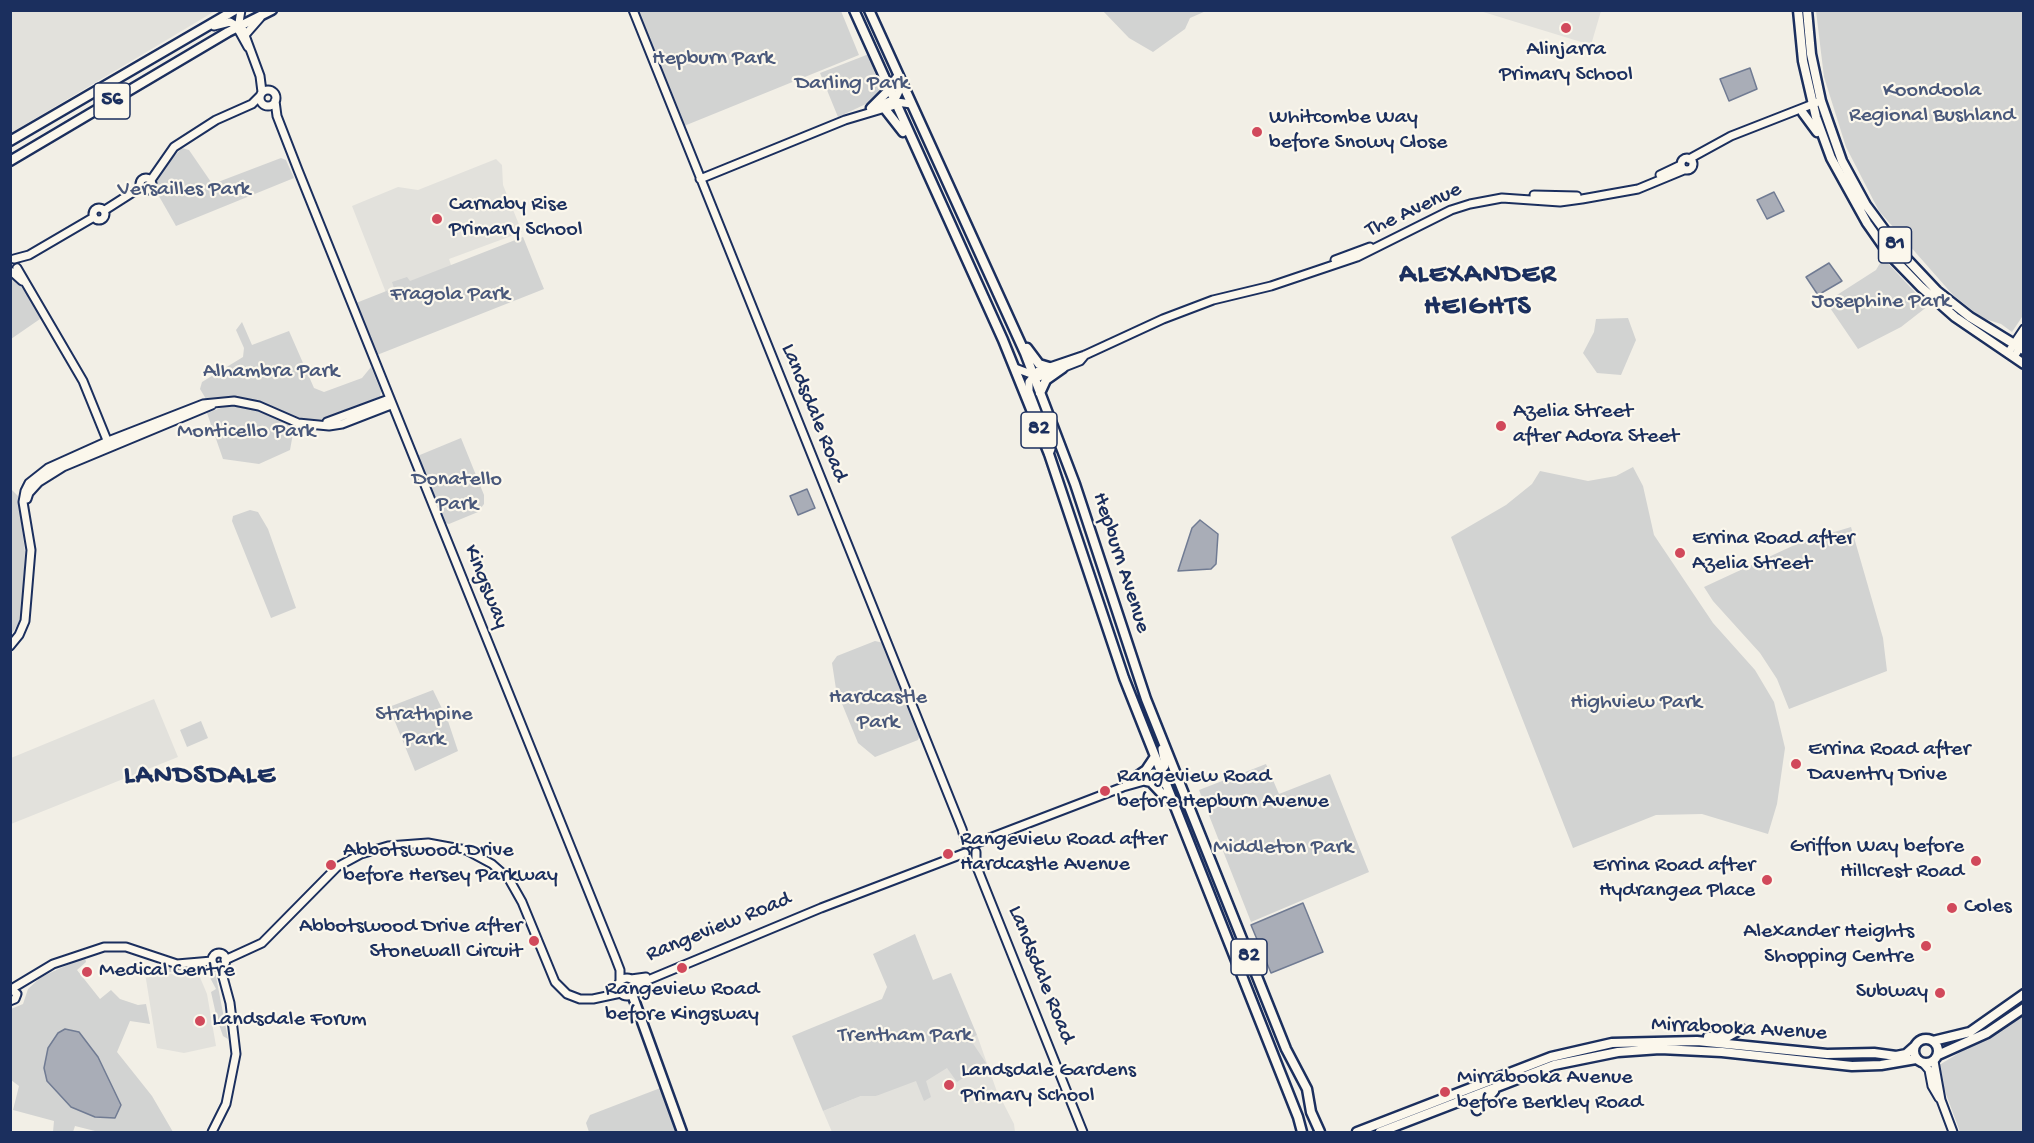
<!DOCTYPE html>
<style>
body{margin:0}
#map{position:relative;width:2034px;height:1143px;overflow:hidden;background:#f2efe6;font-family:"Gochi Hand",sans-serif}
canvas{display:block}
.frame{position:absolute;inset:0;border:12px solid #1b2f5e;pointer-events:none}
</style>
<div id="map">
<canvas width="2034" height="1143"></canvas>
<div class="frame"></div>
</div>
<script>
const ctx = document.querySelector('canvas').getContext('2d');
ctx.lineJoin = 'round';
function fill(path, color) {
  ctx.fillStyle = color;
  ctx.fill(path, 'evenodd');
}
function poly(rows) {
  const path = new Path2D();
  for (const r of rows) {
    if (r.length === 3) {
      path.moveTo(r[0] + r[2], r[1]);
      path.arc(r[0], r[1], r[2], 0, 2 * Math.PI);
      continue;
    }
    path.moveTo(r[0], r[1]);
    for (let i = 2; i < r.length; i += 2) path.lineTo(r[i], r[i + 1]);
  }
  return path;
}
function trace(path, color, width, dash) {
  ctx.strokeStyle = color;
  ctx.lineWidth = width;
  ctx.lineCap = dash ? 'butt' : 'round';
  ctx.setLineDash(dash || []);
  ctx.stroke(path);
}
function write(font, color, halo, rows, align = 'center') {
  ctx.font = font + ' "Gochi Hand",sans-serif';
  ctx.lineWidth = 4.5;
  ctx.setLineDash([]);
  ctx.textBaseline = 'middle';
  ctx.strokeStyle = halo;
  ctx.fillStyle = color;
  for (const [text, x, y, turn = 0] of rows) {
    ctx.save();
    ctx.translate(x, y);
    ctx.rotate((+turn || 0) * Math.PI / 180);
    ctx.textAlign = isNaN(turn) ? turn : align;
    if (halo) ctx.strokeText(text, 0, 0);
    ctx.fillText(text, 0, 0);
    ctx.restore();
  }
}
fill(poly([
 [11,10,215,10,215,11,11,133],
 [1480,11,1601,11,1591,45],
 [496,159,502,165,503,185,522,232,449,259,452,268,388,298,352,206,398,187,418,190],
 [154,699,178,757,11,824,11,758],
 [145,973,199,975,207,994,216,1046,184,1053,157,1048],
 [977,1035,996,1089,1014,1124,1015,1132,832,1132,823,1111,861,1096,876,1096]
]), '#e2e1dc');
fill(poly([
 [638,11,841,11,859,55,684,126],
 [1103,11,1206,11,1190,18,1185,29,1153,52,1129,38],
 [1816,11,2023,11,2024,314,2012,332,2001,324,1982,318,1953,295,1879,211,1846,147,1824,77],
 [869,54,885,91,866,104,838,117,820,73],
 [182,148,189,150,211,182,218,182,281,158,286,160,294,178,176,226,156,191,158,179,164,167],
 [523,237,544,289,377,355,356,303,394,288,392,282,407,277,410,281],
 [1883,258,1928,306,1901,327,1858,349,1826,302,1876,270],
 [11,278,20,285,39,312,40,319,11,339],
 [1628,318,1636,340,1621,375,1597,373,1583,353,1594,332,1596,319],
 [242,322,252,345,289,331,314,388,324,392,362,378,371,367,381,391,380,397,377,402,319,425,298,423,248,399,206,399,200,389,202,382,243,357,244,348,236,330],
 [232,404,248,405,290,425,294,428,290,450,259,464,223,459,207,413],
 [461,438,484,495,484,504,478,512,449,524,442,522,415,457],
 [1633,467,1643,486,1654,535,1713,623,1755,670,1774,702,1785,748,1777,804,1768,834,1702,814,1656,815,1573,848,1451,537,1506,505,1532,484,1540,471,1588,481,1616,476],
 [11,489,18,496,25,552,22,611,20,621,11,635],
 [250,510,258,512,268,529,296,608,271,618,232,521,233,516],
 [1851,527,1883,638,1887,671,1789,709,1777,679,1760,653,1713,601,1704,587,1801,542],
 [875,641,884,643,920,734,918,740,875,757,858,743,836,689,832,663,837,656],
 [433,690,448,721,458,751,415,771,389,707],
 [201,721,208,738,187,747,180,730],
 [1266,764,1279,794,1330,774,1369,872,1251,922,1199,790],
 [915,934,933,980,951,973,977,1035,970,1039,986,1063,957,1082,947,1068,926,1081,931,1097,924,1101,916,1081,876,1096,861,1096,823,1111,792,1036,882,999,887,987,873,954],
 [85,957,86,962,77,970,100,999,111,990,120,999,138,1005,146,1004,150,1024,130,1021,117,1052,152,1096,173,1132,99,1132,75,1126,73,1132,53,1132,54,1121,13,1110,19,1086,11,1080,11,1009,23,1004,28,989,41,977],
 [157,965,174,969,208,968,215,971,228,1039,223,1036,217,1019,211,992,216,989,207,972,157,972,153,969],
 [2023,1014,2023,1132,1960,1132,1936,1067],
 [663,1087,678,1132,589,1132,586,1123,590,1115]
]), '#d2d3d2');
const water = poly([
 [1750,68,1757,89,1729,101,1720,79,1750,68],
 [1774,192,1784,211,1767,219,1757,200,1774,192],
 [1829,263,1842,281,1818,295,1806,277,1829,263],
 [807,489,815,508,798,515,790,496,807,489],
 [1200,520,1218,534,1216,564,1211,569,1178,571,1192,528,1200,520],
 [1303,903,1323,952,1271,973,1251,925,1303,903],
 [65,1029,79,1032,98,1057,121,1105,115,1118,95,1117,71,1107,47,1081,44,1068,48,1048,58,1033,65,1029]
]);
fill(water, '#a9adb7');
trace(water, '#707b93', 1.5);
const minor = poly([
 [241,10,238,29,248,47],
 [633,10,962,829,966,844],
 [214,26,230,22,243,30,260,76,262,92],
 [246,34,260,18],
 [268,98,8],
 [275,101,277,116,298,170,615,957,620,970,620,983],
 [873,108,890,101,911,104],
 [1687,164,6],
 [1689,159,1731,136,1818,102],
 [1660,175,1681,165],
 [146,184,6],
 [700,179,845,120,892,106,900,89,896,78],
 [151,180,174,147,216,120,252,104,260,96],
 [1534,195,1577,196],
 [99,214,6],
 [105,210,141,187],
 [14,259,29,255,94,217],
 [1335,260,1370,247],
 [17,268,83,381,109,445],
 [12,272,22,281],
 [2008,353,2024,329],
 [2014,357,2024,341],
 [1015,368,1039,377,1080,361,1085,355],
 [327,422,389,399],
 [1049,454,1051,449,1029,391,1029,382,1038,371,1085,355,1163,319,1213,300,1271,286,1357,257,1451,210,1470,204,1502,198,1560,202,1582,199,1638,189,1684,170],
 [27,499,29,493,39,482,63,467,212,405],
 [10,646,19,635,25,621,31,550,23,502,25,491,29,483,48,468,108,441,203,404,234,401,259,406,298,423,329,426,342,424,391,405],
 [1135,780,1153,773,1170,775,1178,781],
 [974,844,1123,787,1155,778,1165,766,1162,749],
 [976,852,976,865,1083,1132],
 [219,960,7],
 [225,960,262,943,337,867,361,854,388,846,428,843,466,850,492,864,509,879,522,902,555,982,567,994,580,999,593,999,621,993],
 [627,987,9],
 [631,979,646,977],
 [636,985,821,908,965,853],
 [10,988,17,994,15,999,10,1001],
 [13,988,53,964,104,947,126,947,177,964,212,961],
 [1934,1061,1941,1100,1953,1132],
 [1923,1063,1929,1070,1932,1086,1939,1098],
 [212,1132,226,1104,236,1054,230,1003,220,966]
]);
const major = poly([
 [854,10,1003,340,1049,454,1124,678,1298,1117,1302,1132],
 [869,10,1025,353,1075,484,1146,699,1286,1049,1307,1089,1311,1112,1320,1132],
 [1798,10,1803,61,1816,117,1831,158,1867,223,1888,253,1921,287,1955,317,2024,364],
 [1807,10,1811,54,1821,101,1842,161,1866,205,1903,255,1937,291,1970,317,2024,350],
 [871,108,889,90],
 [885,109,903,132],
 [1803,113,1817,132],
 [10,141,235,10],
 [10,161,228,32,272,10],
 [1027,348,1039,364,1049,367],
 [1040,393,1046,380,1063,368],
 [1146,781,1151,782,1167,799],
 [1127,783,1146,770,1154,758],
 [632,994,682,1132],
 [1708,1037,1727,1037,1741,1029],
 [1926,1051,12],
 [1933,1041,1970,1032,2024,994],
 [1938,1055,1987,1033,2024,1008],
 [1477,1110,1494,1091],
 [1357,1132,1551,1057,1612,1043,1697,1041,1827,1054,1874,1053,1896,1056,1906,1054,1915,1046],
 [1380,1132,1554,1065,1618,1052,1660,1049,1722,1052,1852,1066,1881,1065,1916,1059]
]);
trace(minor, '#1b2f5e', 11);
trace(major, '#1b2f5e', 13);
trace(minor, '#fbf7ec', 7);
trace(major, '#fbf7ec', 8);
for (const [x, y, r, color] of [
 [1566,28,6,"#d1495b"],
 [1257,132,6,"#d1495b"],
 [437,219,6,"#d1495b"],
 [1501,426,6,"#d1495b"],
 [1680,553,6,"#d1495b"],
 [1796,764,6,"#d1495b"],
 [1105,791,6,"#d1495b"],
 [948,854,6,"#d1495b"],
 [1976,861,6,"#d1495b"],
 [331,865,6,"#d1495b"],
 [1767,880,6,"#d1495b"],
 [1952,908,6,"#d1495b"],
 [534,941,6,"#d1495b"],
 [1926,946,6,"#d1495b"],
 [682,968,6,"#d1495b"],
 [87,972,6,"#d1495b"],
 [1940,993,6,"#d1495b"],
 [200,1021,6,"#d1495b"],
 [949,1085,6,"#d1495b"],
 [1445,1092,6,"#d1495b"]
]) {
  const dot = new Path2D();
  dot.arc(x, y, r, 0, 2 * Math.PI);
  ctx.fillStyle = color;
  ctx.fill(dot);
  trace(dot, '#fbf7ec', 2);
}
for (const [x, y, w] of [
 [112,101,36],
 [1895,245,33],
 [1039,430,36],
 [1249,957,36]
]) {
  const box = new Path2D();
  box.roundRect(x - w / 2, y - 18, w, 36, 4.5);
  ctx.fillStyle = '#fbf7ec';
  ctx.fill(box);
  trace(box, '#1b2f5e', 1.5);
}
write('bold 21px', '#1b2f5e', null, [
 ["56",112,101],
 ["81",1895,245],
 ["82",1039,430],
 ["82",1249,957]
]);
write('22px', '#1b2f5e', '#fbf7ec', [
 ["Alinjarra",1566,51,"center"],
 ["Primary School",1566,76,"center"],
 ["Whitcombe Way",1269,119],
 ["before Snowy Close",1269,144],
 ["Carnaby Rise",449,206],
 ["Primary School",449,231],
 ["Azelia Street",1513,413],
 ["after Adora Steet",1513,438],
 ["Errina Road after",1692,540],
 ["Azelia Street",1692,565],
 ["Errina Road after",1808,751],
 ["Daventry Drive",1808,776],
 ["Rangeview Road",1117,778],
 ["before Hepburn Avenue",1117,803],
 ["Rangeview Road after",960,841],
 ["Hardcastle Avenue",960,866],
 ["Griffon Way before",1964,848,"right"],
 ["Hillcrest Road",1964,873,"right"],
 ["Abbotswood Drive",343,852],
 ["before Hersey Parkway",343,877],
 ["Errina Road after",1755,867,"right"],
 ["Hydrangea Place",1755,892,"right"],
 ["Coles",1964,908],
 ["Abbotswood Drive after",522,928,"right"],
 ["Stonewall Circuit",522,953,"right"],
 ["Alexander Heights",1914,933,"right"],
 ["Shopping Centre",1914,958,"right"],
 ["Medical Centre",99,972],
 ["Rangeview Road",682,991,"center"],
 ["before Kingsway",682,1016,"center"],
 ["Subway",1928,993,"right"],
 ["Landsdale Forum",212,1021],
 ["Landsdale Gardens",961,1072],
 ["Primary School",961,1097],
 ["Mirrabooka Avenue",1457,1079],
 ["before Berkley Road",1457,1104]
], 'left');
write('22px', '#49587b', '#fbf7ec', [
 ["Hepburn Park",713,60],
 ["Darling Park",852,85],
 ["Koondoola",1932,92],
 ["Regional Bushland",1932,117],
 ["Versailles Park",184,191],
 ["Fragola Park",450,296],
 ["Josephine Park",1881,303],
 ["Alhambra Park",271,373],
 ["Monticello Park",246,433],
 ["Donatello",457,481],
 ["Park",457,506],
 ["Hardcastle",878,699],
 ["Park",878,724],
 ["Highview Park",1636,704],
 ["Strathpine",424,716],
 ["Park",424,741],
 ["Middleton Park",1283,849],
 ["Trentham Park",905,1037]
]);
write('22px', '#1b2f5e', '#fbf7ec', [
 ["The Avenue",1414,211,-25],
 ["Landsdale Road",813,413,68],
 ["Hepburn Avenue",1120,563,72],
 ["Kingsway",485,587,68],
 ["Rangeview Road",719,928,-22],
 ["Landsdale Road",1040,975,68],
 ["Mirrabooka Avenue",1739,1030,3]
]);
ctx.letterSpacing = '1.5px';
write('bold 28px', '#1b2f5e', '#fbf7ec', [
 ["ALEXANDER",1478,277],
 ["HEIGHTS",1478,309],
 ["LANDSDALE",200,778]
]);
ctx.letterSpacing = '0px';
</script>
